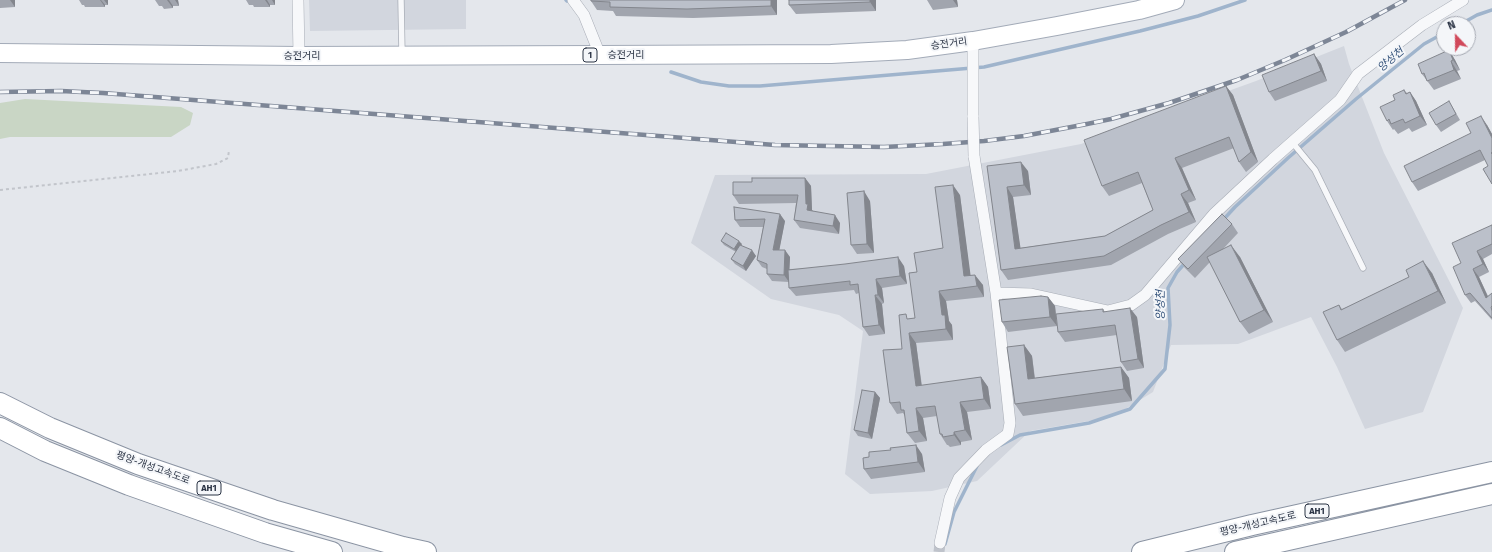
<!DOCTYPE html>
<meta charset="utf-8">
<style>
body{margin:0}
#map{position:relative;width:1492px;height:552px;overflow:hidden;background:#e4e7ec;font-family:"Fira Sans",sans-serif}
canvas{display:block}
.north{position:absolute;left:1436px;top:16px;width:40px;height:40px;box-sizing:border-box;background:#f4f6f9;border:1px solid #a4a8b1;border-radius:50%;rotate:338deg;font-size:11px;font-weight:700;line-height:16px;text-align:center;color:#2b3445}
.north::after{content:'';display:block;margin:auto;width:14px;height:18px;background:#d1495b;clip-path:polygon(50% 0,100% 100%,50% 72%,0 100%)}
</style>
<div id="map">
<canvas width="1492" height="552"></canvas>
<div class="north">N</div>
</div>
<script>
const ctx = document.querySelector('canvas').getContext('2d');
ctx.lineJoin = 'round';
function fill(path, color) {
  ctx.fillStyle = color;
  ctx.fill(path, 'evenodd');
}
function poly(rows) {
  const path = new Path2D();
  for (const r of rows) {
    path.moveTo(r[0], r[1]);
    for (let i = 2; i < r.length; i += 2) path.lineTo(r[i], r[i + 1]);
  }
  return path;
}
function trace(path, color, width, dash) {
  ctx.strokeStyle = color;
  ctx.lineWidth = width;
  ctx.lineCap = dash ? 'butt' : 'round';
  ctx.setLineDash(dash || []);
  ctx.stroke(path);
}
function write(font, color, halo, rows, align = 'center') {
  ctx.font = font + ' "Fira Sans","Noto Sans KR",sans-serif';
  ctx.lineWidth = 4;
  ctx.setLineDash([]);
  ctx.textBaseline = 'middle';
  ctx.strokeStyle = halo;
  ctx.fillStyle = color;
  for (const [text, x, y, turn = 0] of rows) {
    ctx.save();
    ctx.translate(x, y);
    ctx.rotate((+turn || 0) * Math.PI / 180);
    ctx.textAlign = isNaN(turn) ? turn : align;
    if (halo) ctx.strokeText(text, 0, 0);
    ctx.fillText(text, 0, 0);
    ctx.restore();
  }
}
fill(poly([
 [309,0,466,0,466,29,310,31],
 [1344,46,1349,64,1384,153,1463,308,1423,412,1365,429,1337,367,1311,317,1238,344,1171,345,1153,392,1112,417,1030,431,977,481,932,491,870,494,845,474,863,331,839,315,771,299,691,243,715,175,926,174,1081,144,1256,81]
]), '#d2d6de');
fill(poly([
 [25,99,181,107,193,113,190,125,171,137,10,137,0,139,0,103]
]), '#c9d6c5');
trace(poly([
 [566,0,567,1],
 [1461,24,1477,15,1492,10],
 [671,72,701,82,729,86,760,86,984,67,1140,31,1198,16,1245,0],
 [1223,220,1235,207,1288,158,1356,99,1424,44,1444,33],
 [1001,445,1020,435,1089,423,1130,409,1165,369,1170,325,1168,288,1177,272,1185,263],
 [945,544,954,512,977,466]
]), '#9fb4cc', 3.5);
trace(poly([
 [939,552,940,543]
]), '#bfc3cb', 11, [11, 5.5]);
const service = poly([
 [401,0,402,53],
 [1292,142,1315,170,1363,268]
]);
const minor = poly([
 [298,0,299,56],
 [573,0,584,15,600,55],
 [973,117,973,41],
 [996,293,1031,294,1108,311,1131,305,1145,295,1214,214,1273,159,1340,100,1358,74,1422,25,1463,0],
 [940,543,950,498,959,478,986,450,1008,434,1010,423,996,293,974,156]
]);
const primary = poly([
 [0,53,299,56,600,55,831,54,907,50,973,41,1057,26,1139,10,1175,0]
]);
const motorway = poly([
 [0,403,50,428,138,464,273,510,403,547,426,552],
 [0,428,45,451,129,485,265,533,332,552],
 [1142,552,1252,525,1492,472],
 [1235,552,1492,494]
]);
trace(service, '#a9aeb7', 7);
trace(minor, '#a9aeb7', 12);
trace(primary, '#a3abb8', 20);
trace(motorway, '#8b94a3', 22);
trace(poly([
 [0,190,178,171,216,164,228,158,229,150]
]), '#c2c5cb', 2, [3, 3]);
trace(service, '#f7f8fa', 5.5);
trace(minor, '#f7f8fa', 11);
trace(primary, '#fff', 18);
trace(motorway, '#fff', 20);
const rail = poly([
 [0,92,61,91,103,93,775,145,884,147,943,144,984,141,1024,136,1087,124,1111,119,1169,103,1237,80,1285,60,1346,32,1405,0]
]);
trace(rail, '#7d8696', 4.5);
trace(rail, '#f4f6f9', 3, [9]);
const minorBridge = poly([
 [973,117,974,156]
]);
trace(minorBridge, '#a9aeb7', 12, []);
trace(minorBridge, '#f7f8fa', 11);
fill(poly([
 [0,0,15,0,15,7,0,8],
 [79,0,108,0,108,5,105,5,105,7,85,7,84,5,82,5],
 [155,0,178,0,179,6,173,6,173,8,164,9,162,6,159,6],
 [246,0,275,0,275,5,270,5,270,7,254,7,253,5,249,5],
 [591,0,777,0,777,15,693,18,616,16,613,11,597,10,591,1],
 [789,0,876,0,876,11,796,14,789,5],
 [927,0,957,0,958,7,933,10],
 [1449,50,1455,60,1460,70,1457,71,1461,79,1434,90,1422,74],
 [1314,54,1321,64,1327,81,1275,101,1269,92],
 [1226,86,1233,95,1258,162,1246,172,1239,162,1234,148,1182,168,1196,200,1188,203,1196,222,1168,234,1111,265,1008,280,1001,270,987,166,1028,171,1031,195,1013,197,1020,248,1105,236,1153,210,1142,183,1109,196,1102,186],
 [1404,90,1407,93,1410,92,1416,101,1427,125,1412,132,1409,128,1398,134,1394,129,1393,130,1387,121,1395,100],
 [1449,101,1460,120,1441,132,1436,125],
 [1487,125,1492,134,1492,184,1488,166,1485,160,1418,191,1412,182,1471,133],
 [805,178,811,186,812,210,813,211,840,223,839,234,800,228,794,220,796,203,739,204,733,195,752,182],
 [960,195,970,276,983,285,984,297,946,301,949,321,952,325,953,340,916,343,922,386,981,377,988,387,991,409,967,412,972,440,961,442,961,445,950,447,948,445,947,445,940,434,937,416,923,418,927,441,915,443,907,433,905,416,903,413,897,414,890,403,902,349,910,319,915,318,917,272,943,248],
 [870,201,874,253,857,254,851,245],
 [734,207,785,221,779,250,790,257,789,269,904,266,907,284,882,288,884,303,882,304,885,334,869,336,863,327,859,293,856,294,854,290,796,296,789,288,789,282,772,281,767,274,767,269,762,267,757,260,763,227,740,227,735,220],
 [1232,224,1238,233,1223,249,1240,257,1273,322,1249,334,1240,322,1210,262,1195,278,1185,268,1178,259],
 [1492,225,1492,254,1483,259,1489,272,1479,277,1488,296,1492,293,1492,320,1475,301,1471,303,1465,295,1461,263],
 [721,241,742,244,741,245,756,256,746,271,735,264,731,259,736,252,724,245],
 [1432,273,1446,303,1345,352,1337,340,1339,305,1342,309],
 [1048,297,1055,306,1057,326,1008,332,1002,322],
 [1103,309,1105,312,1137,317,1144,368,1127,371,1121,362,1117,335,1065,342,1058,332],
 [1024,345,1032,356,1035,378,1121,367,1129,378,1132,401,1023,416,1015,404],
 [875,392,880,398,872,439,858,436,854,430],
 [891,450,922,454,925,472,871,479,864,469,869,457]
]), '#a1a5ae');
fill(poly([
 [10,0,15,0,15,7],
 [100,0,101,0,105,5,105,7],
 [104,0,108,0,108,5],
 [167,0,169,0,173,6,173,8],
 [175,0,178,0,179,6],
 [265,0,267,0,270,5,270,7],
 [272,0,275,0,275,5],
 [771,0,777,0,777,15,771,6],
 [870,0,876,0,876,11,870,2],
 [953,0,957,0,958,7],
 [1449,50,1455,60,1460,70,1453,60],
 [1314,54,1321,64,1327,81,1321,71],
 [1451,61,1457,71,1461,79,1454,70],
 [1226,86,1233,95,1258,162,1251,152],
 [1410,92,1416,101,1427,125,1420,116],
 [1481,116,1487,125,1492,134,1492,138],
 [1175,158,1182,168,1196,200,1189,190],
 [1021,162,1028,171,1031,195,1024,185],
 [805,178,811,186,812,210,814,213,807,210,806,204],
 [953,185,960,195,972,286,964,276],
 [1007,187,1013,197,1022,258,1015,249],
 [864,191,870,201,874,253,867,244],
 [1181,194,1188,203,1196,222,1189,212],
 [780,214,785,221,778,257,773,250],
 [835,215,840,223,839,234,833,226],
 [739,241,742,244,737,252,734,249],
 [1231,245,1240,257,1273,322,1264,310],
 [752,250,756,256,746,271,743,266],
 [785,250,790,257,789,282,784,275],
 [1477,251,1483,259,1489,272,1483,264],
 [898,257,904,266,907,284,900,276],
 [1423,261,1432,273,1446,303,1438,291],
 [1473,269,1479,277,1492,306,1486,298],
 [975,275,983,285,984,297,977,286],
 [876,279,882,288,884,303,878,295],
 [939,291,946,301,949,321,952,325,953,340,946,329,942,315],
 [875,295,882,304,885,334,879,325],
 [1048,297,1055,306,1057,326,1050,317],
 [1130,308,1137,317,1144,368,1138,359],
 [909,333,916,343,923,397,916,386],
 [1024,345,1032,356,1036,391,1028,379],
 [1121,367,1129,378,1132,401,1124,389],
 [981,377,988,387,991,409,984,399],
 [875,392,880,398,872,439,868,433],
 [960,402,967,412,972,440,965,430],
 [916,408,923,418,927,441,919,431],
 [954,432,961,442,961,445,954,435],
 [916,445,922,454,925,472,918,462]
]), '#83868d');
const building = poly([
 [591,0,771,0,771,6,687,9,610,7,610,2,591,1,591,0],
 [789,0,870,0,870,2,789,5,789,0],
 [1449,50,1453,60,1451,61,1454,70,1427,81,1424,73,1422,74,1418,64,1449,50],
 [1314,54,1321,71,1269,92,1262,75,1314,54],
 [1226,86,1251,152,1239,162,1229,137,1175,158,1189,190,1181,194,1189,212,1161,225,1104,256,1001,270,987,166,1021,162,1024,185,1007,187,1015,249,1105,236,1153,210,1138,172,1102,186,1084,140,1226,86],
 [1404,90,1406,94,1410,92,1420,116,1405,123,1403,119,1391,124,1389,119,1387,121,1380,107,1395,100,1393,95,1404,90],
 [1449,101,1456,114,1436,125,1429,113,1449,101],
 [1481,116,1492,138,1492,152,1491,153,1492,154,1492,184,1483,169,1488,166,1480,150,1412,182,1404,166,1471,133,1466,123,1481,116],
 [752,178,805,178,806,204,808,204,807,210,835,215,833,226,794,220,798,195,733,195,733,182,752,182,752,178],
 [953,185,964,276,975,275,977,286,939,291,942,315,945,315,946,329,909,333,916,386,981,377,984,399,960,402,965,430,954,432,954,435,943,437,942,434,940,434,935,406,916,408,919,431,907,433,904,410,901,410,900,402,890,403,883,350,902,349,899,315,906,314,907,319,915,318,909,273,917,272,914,253,943,248,935,187,953,185],
 [864,191,867,244,851,245,847,193,864,191],
 [734,207,780,214,773,250,785,250,784,275,767,274,767,264,757,260,765,219,735,220,734,207],
 [1222,214,1232,224,1188,269,1178,259,1222,214],
 [1492,225,1492,244,1477,251,1483,264,1473,269,1486,298,1492,293,1492,306,1491,307,1492,311,1492,318,1470,293,1465,295,1453,267,1461,263,1452,243,1492,225],
 [726,233,739,241,734,249,721,241,726,233],
 [740,245,752,250,743,266,731,259,740,245],
 [1231,245,1264,310,1240,322,1207,257,1231,245],
 [898,257,900,276,876,279,878,295,875,295,879,325,863,327,858,284,850,285,850,281,789,288,788,270,845,264,898,257],
 [1423,261,1438,291,1337,340,1323,312,1339,305,1341,310,1409,277,1406,270,1423,261],
 [1041,296,1048,297,1050,317,1002,322,999,300,1041,296],
 [1130,308,1138,359,1121,362,1115,325,1058,332,1056,314,1103,309,1103,312,1130,308],
 [1024,345,1028,379,1121,367,1124,389,1015,404,1007,347,1024,345],
 [862,390,875,392,868,433,854,430,862,390],
 [916,445,918,462,864,469,863,458,869,457,869,452,891,450,890,448,916,445]
]);
fill(building, '#bbc0ca');
trace(building, '#83868d', 1);
for (const [x, y, w] of [
 [590,55,14],
 [209,488,24],
 [1317,511,24]
]) {
  const box = new Path2D();
  box.roundRect(x - w / 2, y - 7, w, 14, 3);
  ctx.fillStyle = '#f4f6f9';
  ctx.fill(box);
  trace(box, '#2b3445', 1);
}
write('bold 9px', '#2b3445', null, [
 ["1",590,55],
 ["AH1",209,488],
 ["AH1",1317,511]
]);
write('10px', '#2b3445', '#f4f6f9', [
 ["승전거리",949,44,-8],
 ["승전거리",626,55],
 ["승전거리",302,56],
 ["평양-개성고속도로",153,468,20],
 ["평양-개성고속도로",1258,524,-13]
]);
write('italic 11px', '#34527a', '#f4f6f9', [
 ["양성천",1391,60,-40],
 ["양성천",1161,305,-90]
]);
</script>
